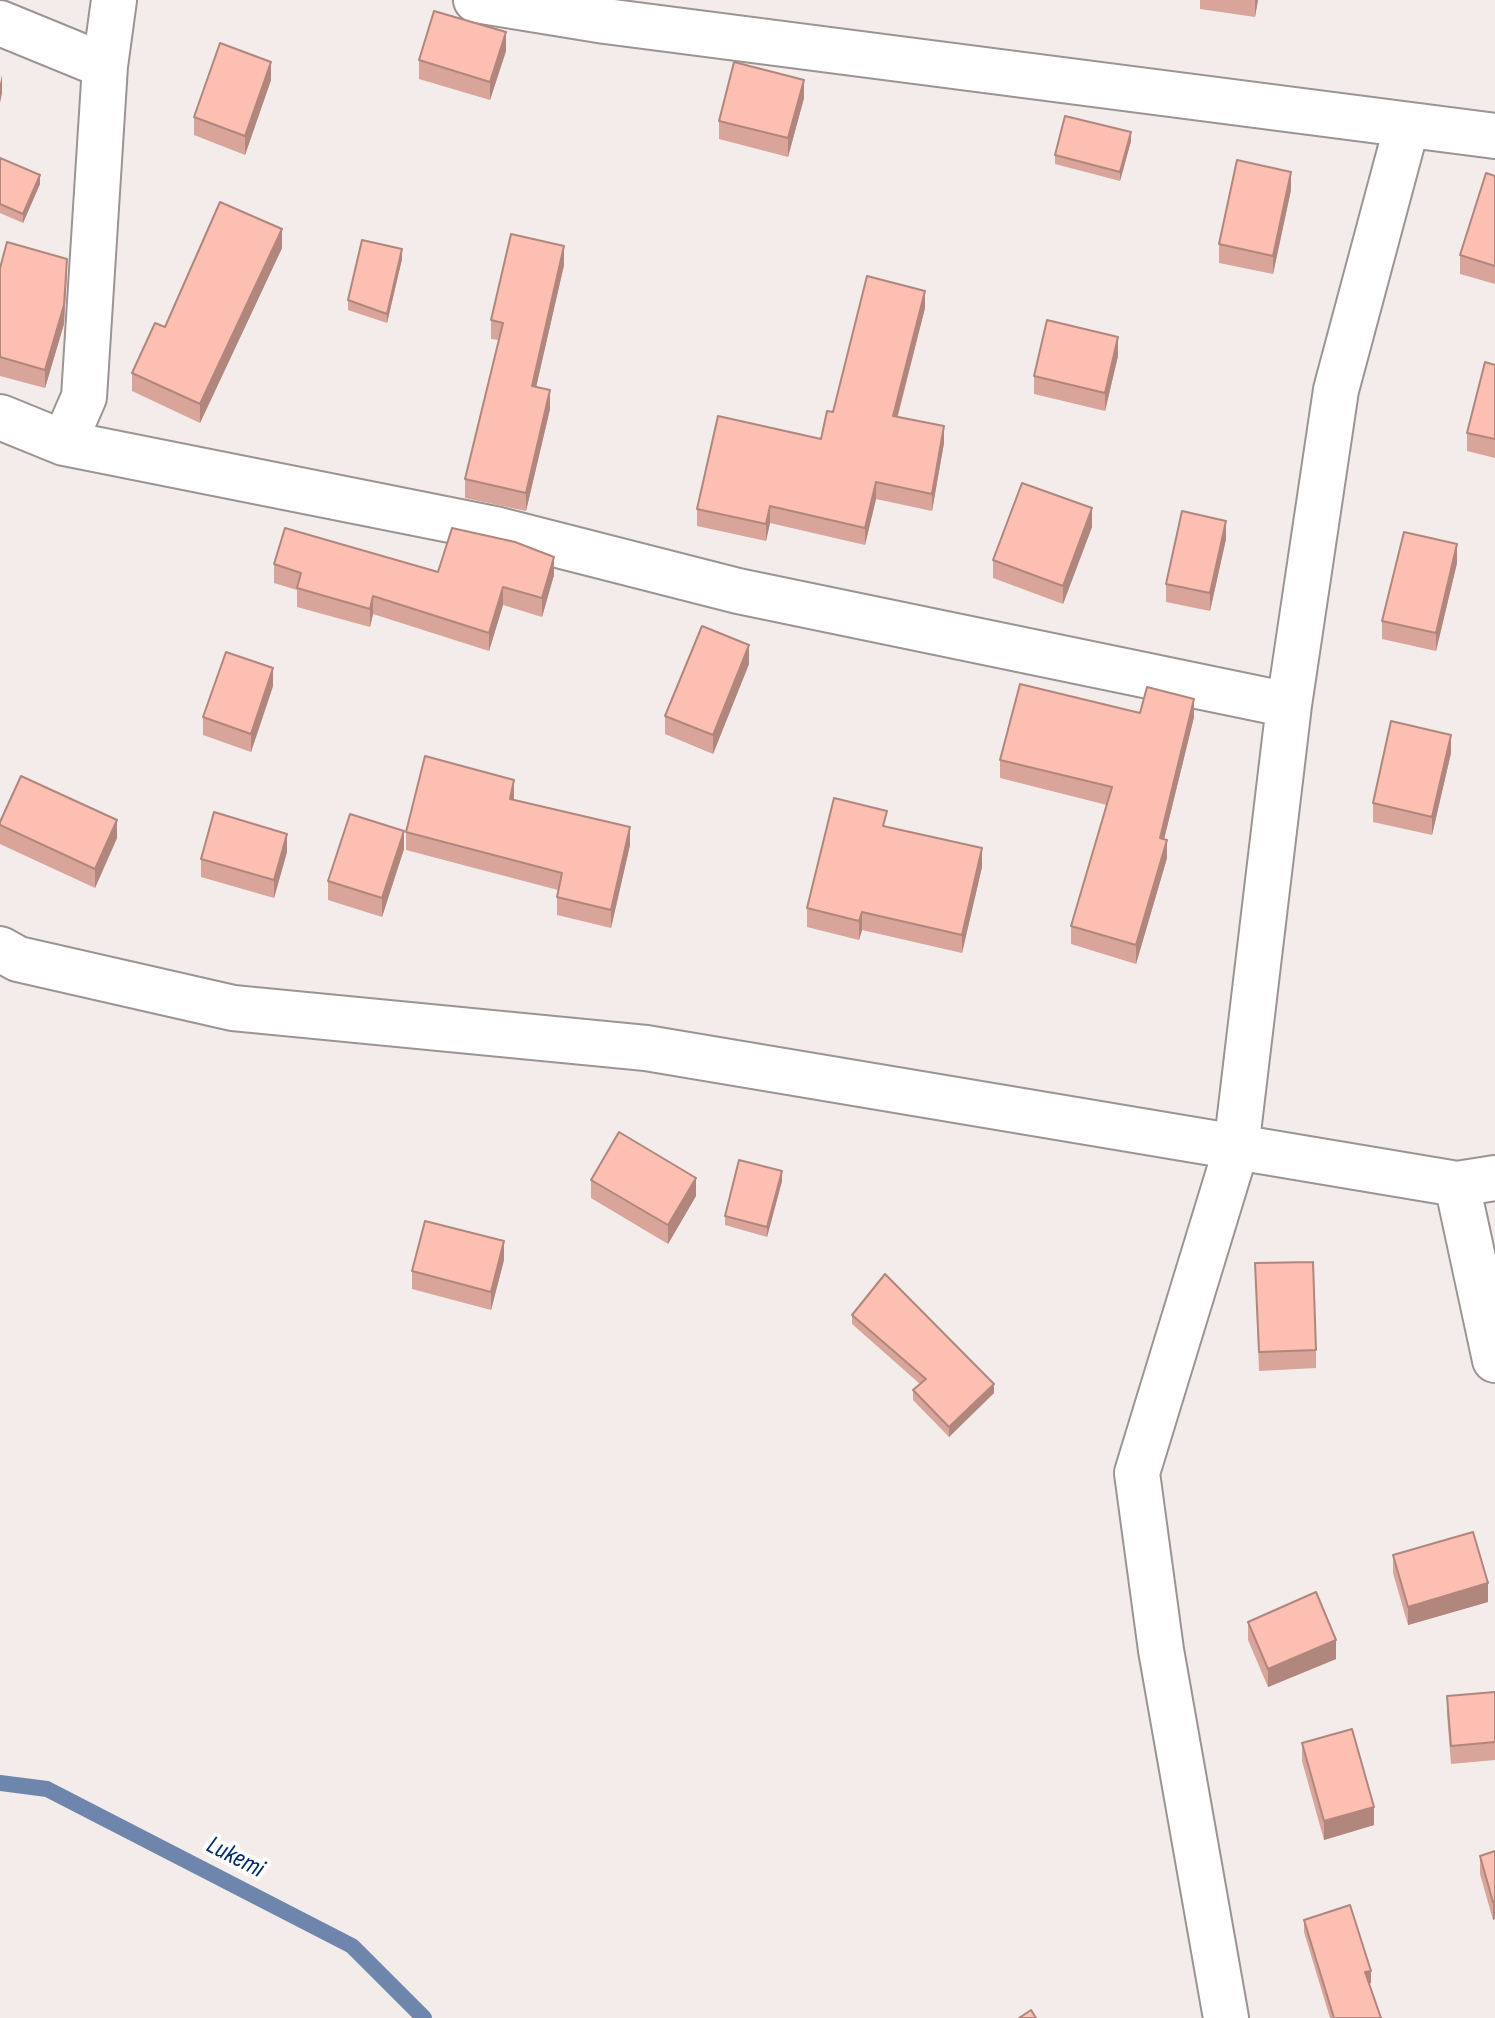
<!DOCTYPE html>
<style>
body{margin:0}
canvas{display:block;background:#f3eceb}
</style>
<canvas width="1495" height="2018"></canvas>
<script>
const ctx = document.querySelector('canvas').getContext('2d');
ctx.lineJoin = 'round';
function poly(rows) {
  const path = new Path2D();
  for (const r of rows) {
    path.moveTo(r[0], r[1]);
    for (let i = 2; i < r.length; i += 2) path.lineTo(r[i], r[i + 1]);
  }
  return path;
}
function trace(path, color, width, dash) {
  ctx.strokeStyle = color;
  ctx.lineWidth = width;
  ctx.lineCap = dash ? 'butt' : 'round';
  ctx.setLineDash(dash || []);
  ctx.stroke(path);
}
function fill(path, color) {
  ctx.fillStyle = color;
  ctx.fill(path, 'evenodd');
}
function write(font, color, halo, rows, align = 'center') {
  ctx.font = font + ' "Sofia Sans Condensed",sans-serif';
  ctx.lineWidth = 8;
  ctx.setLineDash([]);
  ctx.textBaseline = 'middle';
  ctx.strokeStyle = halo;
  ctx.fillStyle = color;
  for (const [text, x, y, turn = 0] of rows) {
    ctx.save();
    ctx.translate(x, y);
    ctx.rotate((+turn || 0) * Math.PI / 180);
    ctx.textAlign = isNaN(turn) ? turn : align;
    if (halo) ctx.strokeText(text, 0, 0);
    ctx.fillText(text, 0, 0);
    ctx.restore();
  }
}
trace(poly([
 [0,1783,47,1789,352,1946,424,2018]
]), '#6e86ac', 16);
const minor = poly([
 [476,0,605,21,1495,136],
 [0,23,105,66],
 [0,417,64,443,495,529,738,591,1289,705],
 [64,443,84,397,105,66,114,0],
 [0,949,18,959,233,1008,646,1048,1457,1184,1495,1178],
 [1457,1184,1495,1360],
 [1226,2018,1161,1650,1137,1473,1236,1149,1289,705,1336,390,1407,125]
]);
trace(minor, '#9a9493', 48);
trace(minor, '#fff', 44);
fill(poly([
 [1200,0,1258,0,1255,17,1200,9],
 [506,51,490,100,419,79,419,60],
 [271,80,245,155,194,135,194,117],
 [804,98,788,157,719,139,719,121],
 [1131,141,1120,181,1055,164,1055,155],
 [0,158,40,184,23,223,0,213],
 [1495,176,1495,284,1460,274,1460,255],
 [1291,190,1273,274,1219,263,1219,244],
 [282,248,200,423,132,391,132,373,165,327],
 [402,259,387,323,348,310,348,300],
 [564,265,536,387,550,409,526,511,465,498,465,479,499,340,491,339,491,320],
 [0,268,67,277,64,324,45,388,0,376],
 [925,308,898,416,944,443,932,511,876,499,865,545,770,523,766,541,697,526,697,509,821,439,833,412],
 [1118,356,1105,411,1034,394,1034,376],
 [1495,365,1495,458,1467,451,1467,433],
 [1092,527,1063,604,993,578,993,560],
 [1226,539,1210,611,1166,602,1166,584],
 [1457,563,1436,651,1382,639,1382,621],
 [274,564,438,572,554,575,542,617,503,605,489,651,373,614,370,627,297,607,297,590,274,583],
 [749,664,713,754,665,734,665,716],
 [273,686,251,752,203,735,203,717],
 [1140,713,1194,717,1164,839,1167,858,1136,964,1071,944,1071,926,1107,805,1000,778,1000,760],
 [1451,753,1432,835,1373,822,1373,803],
 [514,798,514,800,630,845,611,928,557,915,557,897,558,890,406,850,406,832],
 [0,822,117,838,95,888,0,844],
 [887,827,982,867,962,953,862,930,859,940,807,927,807,908],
 [404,849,382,917,328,900,328,881],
 [287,852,274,898,201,877,201,859],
 [591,1180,696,1196,668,1244,591,1198],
 [782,1181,767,1237,725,1225,725,1216],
 [504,1260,491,1310,412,1289,412,1271],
 [1255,1263,1316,1350,1316,1368,1259,1371],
 [852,1315,994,1393,949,1437,913,1400,913,1390,920,1384,852,1324],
 [1393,1555,1488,1602,1408,1625,1393,1573],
 [1248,1622,1336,1659,1268,1687,1248,1640],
 [1495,1692,1495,1760,1451,1764,1447,1714,1447,1696],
 [1302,1743,1374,1825,1324,1840,1302,1761],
 [1495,1851,1493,1920,1480,1874,1480,1856],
 [1304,1920,1371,1983,1369,1984,1381,2018,1330,2018,1304,1932]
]), '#d9a499');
fill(poly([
 [1255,0,1258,0,1255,17],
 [506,32,506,51,490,100,490,82],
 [271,62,271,80,245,155,245,136],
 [2,75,2,93,0,103,0,84],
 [804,80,804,98,788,157,788,138],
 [1131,132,1131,141,1120,181,1120,172],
 [1291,172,1291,190,1273,274,1273,256],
 [40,175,40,184,23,223,23,214],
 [282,229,282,248,200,423,200,404],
 [564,246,564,265,532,405,532,386],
 [402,249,402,259,387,323,387,314],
 [67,259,64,324,45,388,45,370],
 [925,291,925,308,893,433,893,416],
 [1118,337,1118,356,1105,411,1105,393],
 [550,390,550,409,526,511,526,493],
 [944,426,944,443,932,511,932,494],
 [876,482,876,499,865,545,865,528],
 [770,506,770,523,766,541,766,524],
 [1092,508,1092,527,1063,604,1063,586],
 [1226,521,1226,539,1210,611,1210,593],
 [1457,544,1457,563,1436,651,1436,633],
 [554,557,554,575,542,617,542,598],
 [503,587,503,605,489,651,489,633],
 [373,596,373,614,370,627,370,609],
 [749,645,749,664,713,754,713,735],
 [273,668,273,686,251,752,251,734],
 [1194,699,1194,717,1160,856,1160,838],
 [1451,735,1451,753,1432,835,1432,817],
 [514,780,514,798,510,817,510,799],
 [117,820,117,838,95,888,95,869],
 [630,827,630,845,611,928,611,910],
 [404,831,404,849,382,917,382,898],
 [287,834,287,852,274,898,274,880],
 [1167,840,1167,858,1136,964,1136,945],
 [982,848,982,867,962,953,962,935],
 [862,912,862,930,859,940,859,921],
 [782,1171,782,1181,767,1237,767,1227],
 [696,1178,696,1196,668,1244,668,1225],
 [504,1241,504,1260,491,1310,491,1292],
 [994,1384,994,1393,949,1437,949,1427],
 [1488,1583,1488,1602,1408,1625,1408,1607],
 [1336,1640,1336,1659,1268,1687,1268,1669],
 [1374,1807,1374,1825,1324,1840,1324,1821],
 [1495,1901,1495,1919,1493,1920,1493,1902],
 [1371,1971,1371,1983,1365,1985,1365,1972]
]), '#b0867d');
const building = poly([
 [434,11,506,32,490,82,419,60,434,11],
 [220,43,271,62,245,136,194,117,220,43],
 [734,62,804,80,788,138,719,121,734,62],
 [1065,116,1131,132,1120,172,1055,155,1065,116],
 [0,158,40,175,23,214,0,204,0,158],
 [1237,160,1291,172,1273,256,1219,244,1237,160],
 [1486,173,1495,176,1495,266,1460,255,1486,173],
 [220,202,282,229,200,404,132,373,155,323,165,327,220,202],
 [511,234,564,246,532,386,550,390,526,493,465,479,503,323,491,320,511,234],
 [362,240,402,249,387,314,348,300,362,240],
 [7,242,67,259,64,305,45,370,0,357,0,268,7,242],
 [867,276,925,291,893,416,944,426,932,494,876,482,865,528,770,506,766,524,697,509,718,416,821,439,827,411,833,412,867,276],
 [1047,320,1118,337,1105,393,1034,376,1047,320],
 [1485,362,1495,365,1495,439,1467,433,1485,362],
 [1022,483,1092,508,1063,586,993,560,1022,483],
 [1182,511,1226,521,1210,593,1166,584,1182,511],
 [285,528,438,572,452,528,515,542,554,557,542,598,503,587,489,633,373,596,370,609,297,588,301,573,274,564,285,528],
 [1404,532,1457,544,1436,633,1382,621,1404,532],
 [702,626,749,645,713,735,665,716,702,626],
 [226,652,273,668,251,734,203,717,226,652],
 [1020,684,1140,713,1147,687,1194,699,1160,838,1167,840,1136,945,1071,926,1112,787,1000,760,1020,684],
 [1391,721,1451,735,1432,817,1373,803,1391,721],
 [425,756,514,780,510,799,630,827,611,910,557,897,562,873,406,832,425,756],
 [21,776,117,820,95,869,0,825,0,822,21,776],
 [834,798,887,811,883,826,982,848,962,935,862,912,859,921,807,908,834,798],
 [214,812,287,834,274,880,201,859,214,812],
 [350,814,404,831,382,898,328,881,350,814],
 [619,1132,696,1178,668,1225,591,1180,619,1132],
 [739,1160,782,1171,767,1227,725,1216,739,1160],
 [425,1221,504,1241,491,1292,412,1271,425,1221],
 [1313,1262,1316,1350,1259,1352,1255,1263,1313,1262],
 [885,1274,994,1384,949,1427,913,1390,926,1379,852,1315,885,1274],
 [1473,1532,1488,1583,1408,1607,1393,1555,1473,1532],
 [1316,1592,1336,1640,1268,1669,1248,1622,1316,1592],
 [1495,1692,1495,1742,1451,1746,1447,1696,1495,1692],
 [1352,1729,1374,1807,1324,1821,1302,1743,1352,1729],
 [1495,1851,1495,1901,1493,1902,1480,1856,1495,1851],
 [1350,1905,1371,1971,1365,1972,1381,2018,1334,2018,1304,1920,1350,1905],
 [1031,2010,1036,2018,1019,2018,1031,2010]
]);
fill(building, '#fcbfb2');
trace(building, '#b0867d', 2);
write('italic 26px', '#022b6c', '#fff', [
 ["Lukemi",235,1858,27]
]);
</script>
